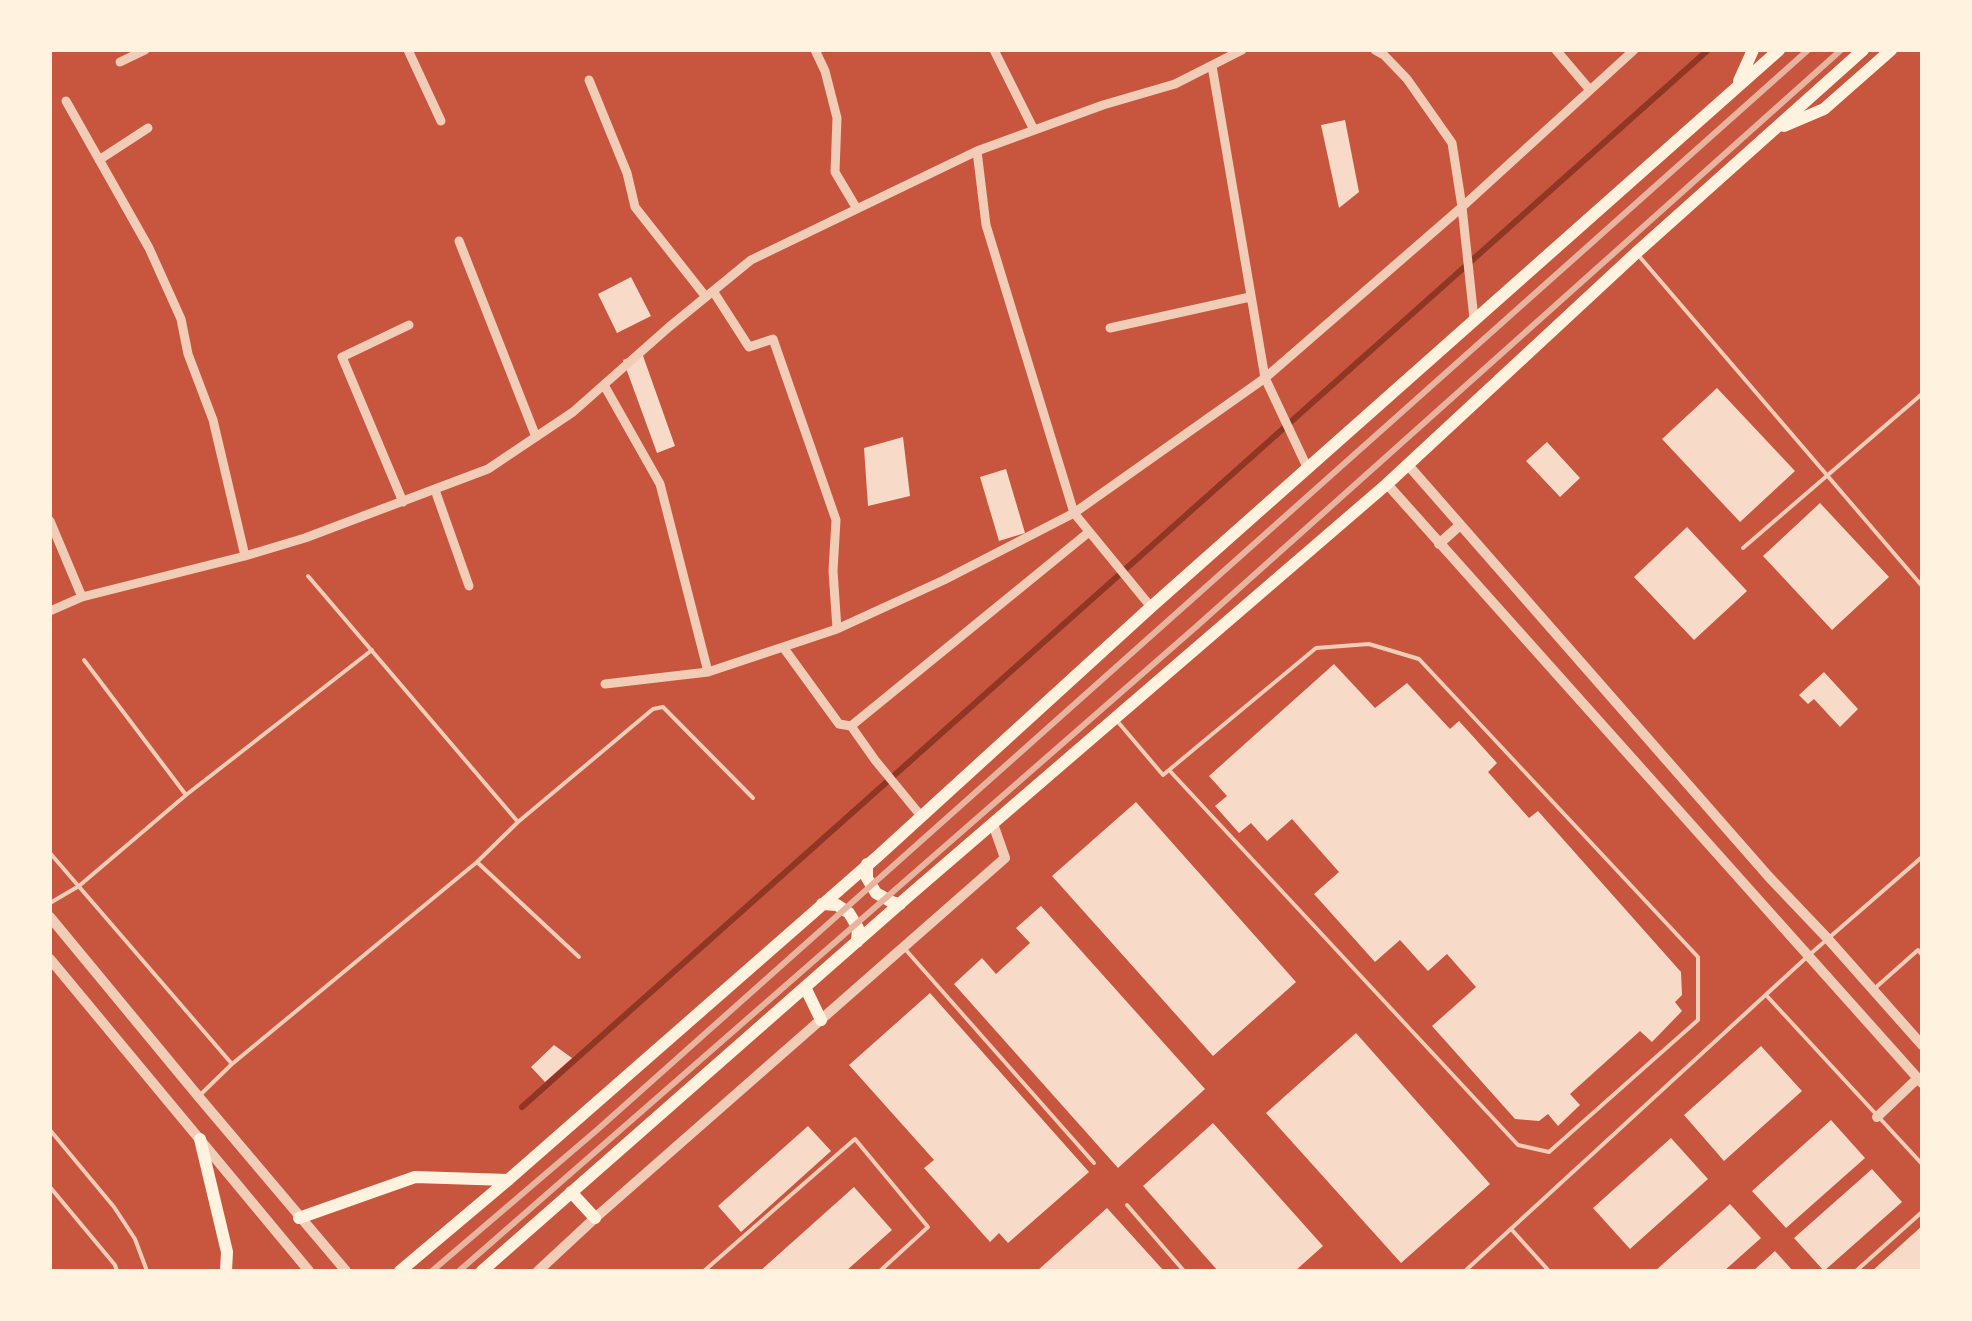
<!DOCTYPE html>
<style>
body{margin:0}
#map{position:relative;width:1972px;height:1321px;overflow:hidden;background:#c8553d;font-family:Arial,sans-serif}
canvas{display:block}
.frame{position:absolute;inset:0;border:52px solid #fff3e0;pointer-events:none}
</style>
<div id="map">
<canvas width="1972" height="1321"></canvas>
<div class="frame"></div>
</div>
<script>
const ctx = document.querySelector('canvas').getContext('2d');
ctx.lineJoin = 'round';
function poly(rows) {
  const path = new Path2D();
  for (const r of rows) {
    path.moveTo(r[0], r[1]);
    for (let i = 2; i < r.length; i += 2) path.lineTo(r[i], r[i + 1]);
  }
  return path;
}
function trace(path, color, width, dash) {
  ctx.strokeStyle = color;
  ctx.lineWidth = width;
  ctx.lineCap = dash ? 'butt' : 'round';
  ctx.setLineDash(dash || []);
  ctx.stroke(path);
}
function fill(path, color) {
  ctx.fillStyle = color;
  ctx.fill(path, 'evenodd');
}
trace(poly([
 [522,1107,1708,50]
]), '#8f3625', 6);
fill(poly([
 [1345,120,1359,192,1339,208,1321,125],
 [631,277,651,316,617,333,598,294],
 [642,353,675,446,657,453,623,360],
 [1717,388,1795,471,1740,522,1662,439],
 [903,437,910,496,868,506,864,448],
 [1547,442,1580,478,1560,497,1526,461],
 [1006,469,1025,533,999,541,980,477],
 [1820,503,1889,577,1832,630,1763,556],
 [1687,527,1747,591,1694,640,1634,577],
 [1334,664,1375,708,1407,683,1450,729,1459,721,1497,763,1488,772,1529,818,1538,811,1681,972,1682,995,1675,1002,1682,1011,1652,1042,1640,1031,1570,1094,1580,1105,1558,1126,1548,1114,1539,1121,1515,1119,1432,1026,1476,987,1447,954,1428,971,1400,940,1375,962,1314,894,1339,872,1292,819,1267,841,1251,823,1239,833,1215,806,1227,796,1209,776],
 [1824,672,1858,709,1840,727,1814,699,1808,704,1799,695],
 [1136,802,1296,982,1213,1056,1052,876],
 [1041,906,1205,1089,1118,1168,954,984,982,958,996,974,1030,943,1016,928],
 [930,993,1089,1172,1008,1243,999,1233,990,1242,924,1168,934,1160,849,1065],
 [1356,1033,1490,1184,1401,1263,1266,1113],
 [554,1045,572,1058,545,1082,531,1067],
 [1761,1046,1802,1091,1724,1161,1684,1115],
 [1831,1120,1865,1158,1786,1228,1752,1191],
 [1213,1123,1323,1246,1295,1271,1218,1271,1143,1186],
 [808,1126,831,1151,741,1232,718,1206],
 [1671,1138,1708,1179,1630,1249,1593,1208],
 [1872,1169,1902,1202,1824,1271,1794,1238],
 [854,1187,892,1230,846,1271,760,1271],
 [1730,1204,1761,1238,1724,1271,1655,1271],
 [1107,1208,1164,1271,1037,1271],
 [1922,1226,1922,1271,1872,1271],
 [1775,1251,1793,1271,1753,1271]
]), '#f7dbc8');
trace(poly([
 [1639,256,1922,586],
 [1743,548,1922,394],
 [308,576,518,822],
 [84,660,186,795],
 [1118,722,1163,775,1316,648,1369,644,1419,659,1698,957,1698,1020,1549,1152,1518,1145,1169,770],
 [50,853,232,1064],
 [477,862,579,957],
 [50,903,79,886,186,795,372,650],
 [905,949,1094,1163],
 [1874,989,1918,950,1922,955],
 [1766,995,1922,1164],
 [199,1096,232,1064,477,862,518,822,653,709,663,707,753,798],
 [50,1130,114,1207,135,1239,147,1271],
 [50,1187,115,1265,117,1271],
 [1127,1205,1184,1271],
 [1512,1230,1549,1271],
 [704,1271,855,1139,928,1227,880,1271],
 [1465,1271,1808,956,1922,857],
 [1856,1271,1922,1212]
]), '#f1ccb7', 4);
trace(poly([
 [408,50,441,121],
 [815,50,825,71,837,118,835,172,857,209],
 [994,50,1034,130],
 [1375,50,1384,55,1407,79,1452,143,1462,207,1474,319],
 [1556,50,1590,90],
 [120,62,145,50],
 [1212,66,1265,378,1308,469],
 [589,80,627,173,635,207,706,297],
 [66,101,149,248,181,319,188,354,213,420,245,556],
 [977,151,986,225,1074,513,1151,607],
 [99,160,148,128],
 [459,241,536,437],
 [713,291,749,347,773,339,836,520,833,571,837,629],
 [1110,328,1250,297],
 [604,385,660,484,708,672],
 [435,490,469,586],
 [403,502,342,357,409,325],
 [50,521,82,597],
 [50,611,82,597,245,556,305,538,488,469,573,412,669,327,751,260,977,151,1103,105,1175,84,1242,50],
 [783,647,839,724,851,726],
 [605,684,708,672,837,629,944,580,1074,513,1265,378,1462,207,1634,50],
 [921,816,875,760,851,726,1089,532]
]), '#f1ccb7', 9);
trace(poly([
 [1408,465,1769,877,1828,939,1922,1045],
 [1387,484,1922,1083],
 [1439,544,1460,525],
 [50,917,198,1096,346,1271],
 [50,959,309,1271],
 [1877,1117,1918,1078],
 [538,1271,595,1218,1005,858,993,824]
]), '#f1ccb7', 10);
trace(poly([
 [1739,81,1753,50],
 [1784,126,1824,109,1891,50],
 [867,864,867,878,876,893,892,902,900,904],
 [822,904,837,905,849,913,858,928,857,942],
 [805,987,821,1020],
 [200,1139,227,1252,226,1271],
 [571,1192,595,1218],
 [299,1218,415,1177,508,1180],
 [400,1271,508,1180,878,856,1151,607,1779,50],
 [482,1271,912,893,1387,484,1636,253,1863,50]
]), '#fff3e0', 12);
trace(poly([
 [432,1271,597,1130,1808,50],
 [459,1271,1197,626,1841,50]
]), '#e9b49f', 6);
</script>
